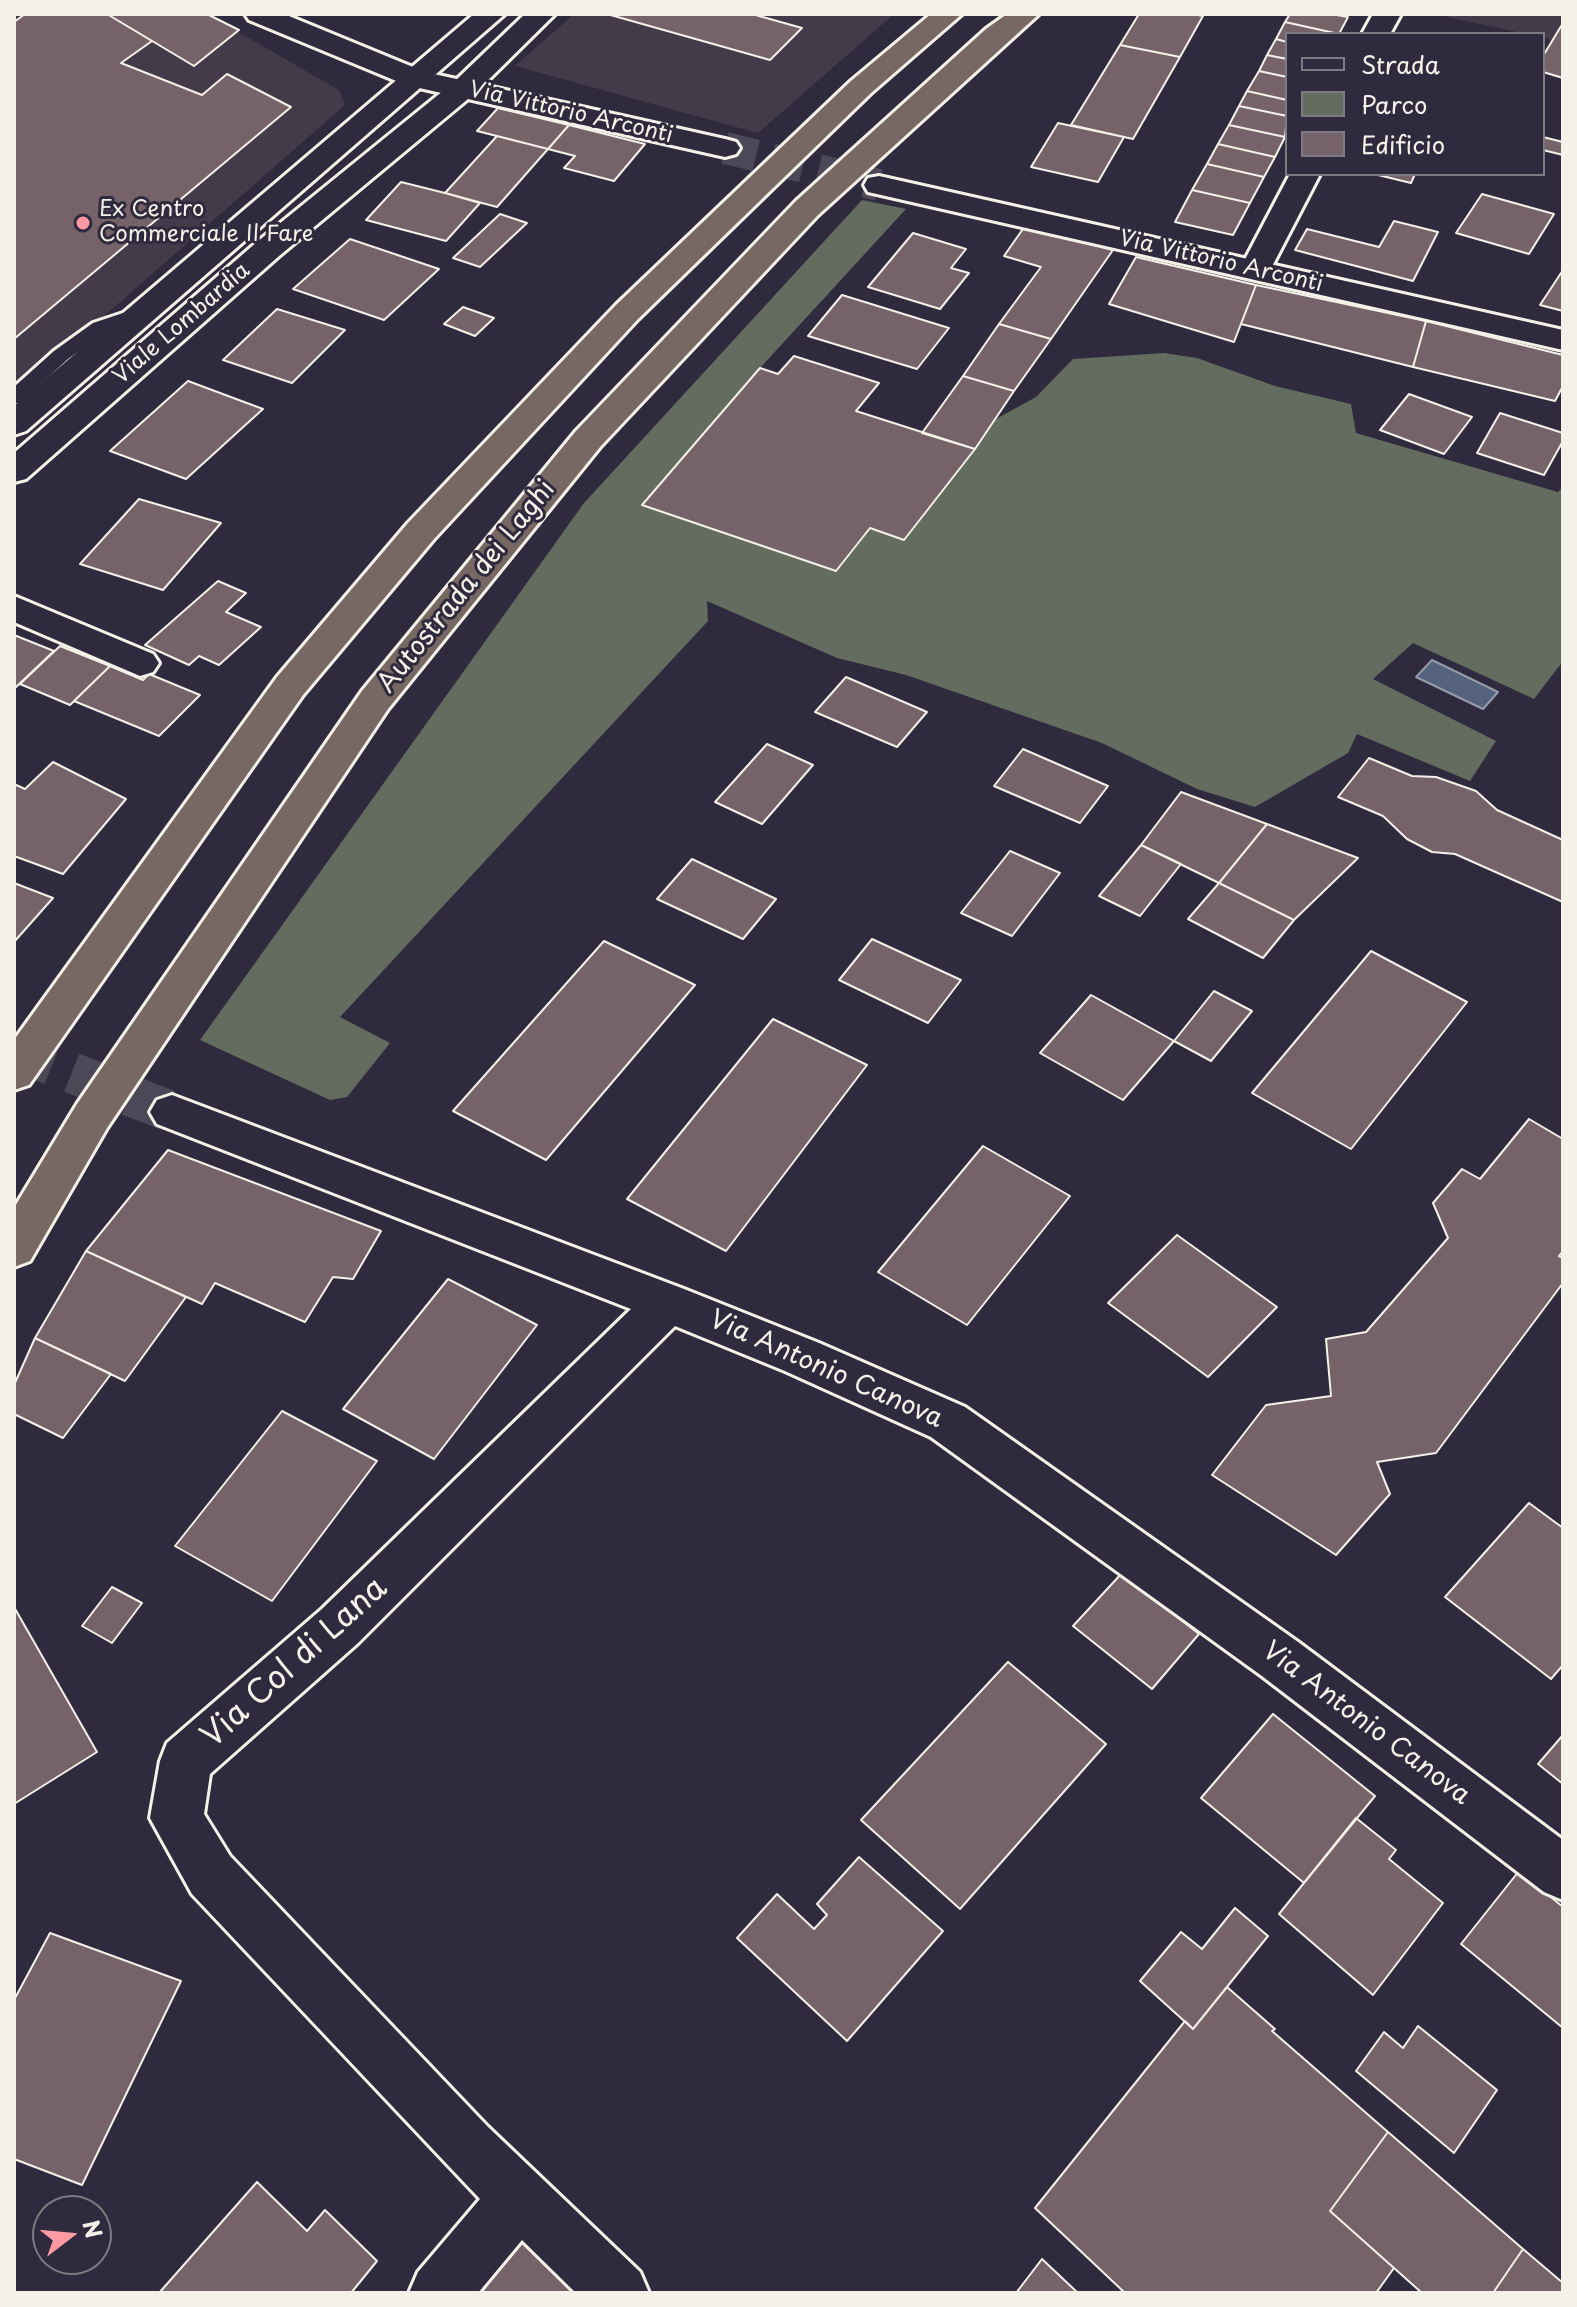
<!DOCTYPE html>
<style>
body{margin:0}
#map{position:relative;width:1577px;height:2307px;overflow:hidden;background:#2f2a3d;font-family:"Playpen Sans",sans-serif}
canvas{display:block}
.frame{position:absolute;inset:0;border:16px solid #f4f1e8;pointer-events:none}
.legend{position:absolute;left:1285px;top:32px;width:260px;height:144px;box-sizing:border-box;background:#2f2a3d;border:2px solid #7e7a81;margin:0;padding:10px 14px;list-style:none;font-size:24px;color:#f4f1e8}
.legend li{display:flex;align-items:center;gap:16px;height:40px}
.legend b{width:40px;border:2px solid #7e7a81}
.north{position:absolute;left:32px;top:2195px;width:80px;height:80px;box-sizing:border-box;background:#2f2a3d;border:2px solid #7e7a81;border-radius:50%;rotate:74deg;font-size:22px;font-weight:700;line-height:32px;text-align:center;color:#f4f1e8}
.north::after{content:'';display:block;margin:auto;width:28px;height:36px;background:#ff9aa2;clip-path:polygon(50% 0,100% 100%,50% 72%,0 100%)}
</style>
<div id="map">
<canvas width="1577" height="2307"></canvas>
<div class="frame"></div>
<ul class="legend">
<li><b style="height:10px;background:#2f2a3d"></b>Strada</li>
<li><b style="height:22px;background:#636c5f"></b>Parco</li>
<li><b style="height:22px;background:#756369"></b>Edificio</li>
</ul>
<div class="north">N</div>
</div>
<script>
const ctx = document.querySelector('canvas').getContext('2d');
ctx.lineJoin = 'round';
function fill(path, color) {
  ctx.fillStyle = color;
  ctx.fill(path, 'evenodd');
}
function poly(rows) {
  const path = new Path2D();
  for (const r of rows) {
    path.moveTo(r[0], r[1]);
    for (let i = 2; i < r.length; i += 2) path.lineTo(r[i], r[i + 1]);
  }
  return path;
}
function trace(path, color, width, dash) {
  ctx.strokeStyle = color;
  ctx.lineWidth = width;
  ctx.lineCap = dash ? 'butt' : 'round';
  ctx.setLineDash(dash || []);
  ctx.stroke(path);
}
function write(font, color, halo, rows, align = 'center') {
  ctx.font = font + ' "Playpen Sans",sans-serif';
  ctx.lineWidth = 6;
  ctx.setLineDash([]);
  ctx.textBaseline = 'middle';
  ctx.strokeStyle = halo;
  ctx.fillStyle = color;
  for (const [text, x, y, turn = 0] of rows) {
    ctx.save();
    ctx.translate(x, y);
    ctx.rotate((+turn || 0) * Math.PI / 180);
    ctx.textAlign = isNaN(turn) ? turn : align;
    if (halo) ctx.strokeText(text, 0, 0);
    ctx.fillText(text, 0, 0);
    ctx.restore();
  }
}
fill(poly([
 [14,14,207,14,339,90,345,105,14,395],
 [574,14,894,14,758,133,515,66],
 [1434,14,1563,14,1563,78,1543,72,1543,56,1552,40,1543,38,1543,34,1526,34]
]), '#443b4a');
fill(poly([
 [862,200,906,209,760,368,643,505,836,571,870,528,904,540,996,419,1036,397,1073,359,1164,353,1197,358,1275,386,1351,404,1356,433,1558,492,1563,487,1563,661,1534,699,1413,643,1373,679,1496,741,1470,781,1357,734,1348,753,1255,807,1197,789,1102,743,906,675,837,658,707,601,708,621,340,1017,390,1043,347,1097,330,1100,200,1040,584,503]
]), '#636c5f');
const water = poly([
 [1432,660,1498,692,1483,709,1416,677,1432,660]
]);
fill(water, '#55627e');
trace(water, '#959ba8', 2);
const building = poly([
 [25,14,107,14,152,41,121,63,202,95,227,74,291,107,14,339,14,22,25,14],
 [107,14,207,14,239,30,194,66,107,14],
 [607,14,752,14,802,28,770,60,607,14],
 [1139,14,1193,14,1203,16,1180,57,1120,45,1139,14],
 [1290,14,1331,14,1348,17,1339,34,1285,22,1290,14],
 [1285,22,1339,34,1287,34,1287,42,1276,39,1285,22],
 [1563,23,1563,78,1543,72,1543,56,1563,23],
 [1276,39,1287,42,1287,59,1267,55,1276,39],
 [1120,45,1180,57,1133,139,1071,125,1120,45],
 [1267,55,1287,59,1287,77,1259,71,1267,55],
 [1259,71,1287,77,1287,100,1247,91,1259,71],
 [1247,91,1287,100,1287,116,1239,106,1247,91],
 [1239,106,1287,116,1285,137,1229,125,1239,106],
 [498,108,569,125,548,149,477,131,498,108],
 [1058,123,1124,137,1098,182,1031,167,1058,123],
 [569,125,645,144,614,181,564,168,575,156,548,149,569,125],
 [1229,125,1285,137,1275,157,1218,144,1229,125],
 [497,136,548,149,497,207,445,193,497,136],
 [1543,137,1563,142,1563,155,1543,150,1543,137],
 [1218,144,1275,157,1264,177,1207,164,1218,144],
 [1207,164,1264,177,1250,203,1192,190,1207,164],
 [1374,174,1415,174,1411,183,1374,174],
 [401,182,445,193,480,203,446,241,366,220,401,182],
 [1192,190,1250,203,1233,235,1175,222,1192,190],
 [1482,194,1554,214,1529,254,1456,233,1482,194],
 [500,214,527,223,480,267,453,258,500,214],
 [1394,221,1438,232,1413,281,1295,250,1307,229,1379,247,1394,221],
 [1025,226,1113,250,1051,339,999,324,1041,267,1004,256,1025,226],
 [913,233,966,249,951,268,969,273,940,309,868,287,913,233],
 [350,239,439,269,384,320,293,289,350,239],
 [1136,257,1256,285,1234,342,1109,304,1136,257],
 [1563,270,1563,311,1540,305,1563,270],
 [1256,285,1426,321,1413,367,1241,324,1256,285],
 [842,295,949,328,917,369,808,336,842,295],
 [463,307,494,318,475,336,444,324,463,307],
 [277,309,345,330,292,383,223,360,277,309],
 [1426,321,1563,355,1563,386,1555,401,1413,367,1426,321],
 [999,324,1051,339,1014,391,963,376,999,324],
 [794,356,879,383,856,411,975,449,904,540,870,528,836,571,642,505,760,368,778,374,794,356],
 [963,376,1014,391,975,449,922,433,963,376],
 [188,381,263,409,186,479,110,451,188,381],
 [1409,394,1472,417,1444,454,1380,430,1409,394],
 [1500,413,1563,433,1563,441,1544,475,1477,453,1500,413],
 [139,499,221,523,163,590,80,564,139,499],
 [218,581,246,593,226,612,261,627,219,665,199,656,189,665,145,645,218,581],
 [14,635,54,651,15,688,14,687,14,635],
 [60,646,110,666,70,705,20,684,60,646],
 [110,666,143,680,149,674,200,695,159,736,74,701,110,666],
 [846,677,927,712,897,747,815,712,846,677],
 [767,744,813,765,762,824,715,802,767,744],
 [1023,749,1108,786,1080,823,994,786,1023,749],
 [1369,758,1412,776,1436,777,1476,791,1497,810,1563,840,1563,902,1455,854,1432,852,1407,839,1383,816,1338,797,1369,758],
 [53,762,126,799,63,874,14,856,14,784,25,789,53,762],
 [1181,792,1267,824,1219,883,1141,845,1181,792],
 [1267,824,1358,858,1294,920,1219,883,1267,824],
 [1141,845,1181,864,1140,916,1099,896,1141,845],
 [1010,851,1060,873,1012,936,961,913,1010,851],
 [692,859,776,899,743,939,657,899,692,859],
 [14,883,53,898,14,942,14,883],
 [1219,883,1294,920,1263,958,1188,919,1219,883],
 [872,939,961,980,928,1023,839,980,872,939],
 [604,941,695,985,546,1160,453,1111,604,941],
 [1371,951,1467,1002,1351,1149,1252,1093,1371,951],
 [1214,991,1252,1011,1211,1061,1174,1041,1214,991],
 [1091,995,1174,1041,1123,1100,1040,1053,1091,995],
 [773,1019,867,1065,726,1251,627,1199,773,1019],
 [1529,1119,1563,1139,1563,1251,1559,1256,1563,1258,1563,1283,1436,1453,1377,1462,1390,1494,1336,1555,1212,1475,1266,1405,1331,1396,1326,1339,1366,1332,1448,1238,1433,1203,1462,1169,1480,1179,1529,1119],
 [983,1146,1070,1196,967,1325,878,1272,983,1146],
 [168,1150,381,1231,353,1279,333,1277,305,1322,215,1283,202,1304,86,1251,168,1150],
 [1177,1235,1277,1307,1208,1377,1108,1303,1177,1235],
 [86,1251,186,1297,125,1381,35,1338,86,1251],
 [448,1279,537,1325,434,1459,343,1409,448,1279],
 [35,1338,111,1374,63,1438,14,1414,14,1385,35,1338],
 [282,1411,377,1461,272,1601,175,1546,282,1411],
 [1529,1503,1563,1528,1563,1665,1551,1679,1445,1597,1529,1503],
 [1122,1573,1199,1634,1152,1689,1073,1626,1122,1573],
 [112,1587,142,1603,112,1643,82,1626,112,1587],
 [14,1607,97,1752,14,1804,14,1607],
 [1008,1662,1106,1744,960,1909,861,1820,1008,1662],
 [1273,1714,1375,1796,1304,1883,1201,1798,1273,1714],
 [1563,1735,1563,1784,1538,1764,1563,1735],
 [1356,1818,1396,1850,1389,1859,1443,1903,1373,1995,1279,1914,1356,1818],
 [859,1857,943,1931,847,2041,737,1938,777,1894,814,1929,827,1915,817,1904,859,1857],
 [1519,1871,1563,1907,1563,2028,1461,1944,1519,1871],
 [1235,1908,1268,1936,1193,2029,1140,1981,1181,1932,1202,1949,1235,1908],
 [50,1933,181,1981,82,2185,14,2159,14,2000,50,1933],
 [1227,1987,1275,2029,1272,2031,1388,2132,1330,2211,1394,2268,1376,2293,1125,2293,1035,2208,1185,2021,1193,2029,1227,1987],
 [1418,2026,1497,2090,1454,2153,1356,2071,1384,2032,1403,2048,1418,2026],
 [1388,2132,1523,2249,1493,2293,1422,2293,1330,2211,1388,2132],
 [257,2182,307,2231,325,2210,377,2261,351,2293,159,2293,257,2182],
 [525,2233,581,2293,471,2293,525,2233],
 [1523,2249,1563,2283,1563,2293,1493,2293,1523,2249],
 [1042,2259,1078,2293,1016,2293,1042,2259]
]);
fill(building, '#756369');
trace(building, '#f4f1e8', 2);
trace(poly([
 [14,1050,172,1112]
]), '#4d4857', 41, [41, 21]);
trace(poly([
 [725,148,879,185]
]), '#4d4857', 32, [32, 16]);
const service = poly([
 [144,306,151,308,154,312,151,316,107,331,68,359,21,402,14,404,14,387,54,351,93,323,144,306]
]);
const minor = poly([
 [1373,14,1401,14,1390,34,1362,34,1373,14],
 [1290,174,1320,174,1267,276,1256,279,1245,276,1240,269,1290,174],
 [14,596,153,654,159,663,153,672,140,676,14,622,14,596],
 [172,1095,684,1289,819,1343,965,1407,1298,1642,1563,1840,1563,1900,1544,1892,1262,1676,931,1437,785,1371,675,1326,358,1643,210,1774,204,1814,230,1856,488,2127,640,2272,649,2293,576,2293,522,2240,478,2293,409,2293,418,2272,480,2199,192,1894,150,1818,160,1761,167,1743,322,1609,631,1309,157,1124,150,1112,157,1100,172,1095]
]);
const tertiary = poly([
 [245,14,284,14,425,72,725,139,736,142,740,148,736,154,725,157,406,85,249,20,245,14],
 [879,176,1563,330,1563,350,868,192,864,185,868,178,879,176]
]);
const secondary = poly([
 [474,14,505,14,26,431,14,435,14,406,474,14],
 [525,14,555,14,474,94,279,256,26,479,14,482,14,453,257,242,454,82,525,14]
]);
const motorway = poly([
 [931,14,962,14,871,93,638,319,434,539,303,695,29,1085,14,1090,14,1040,277,677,408,523,616,305,851,81,931,14],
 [1007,14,1039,14,818,215,600,447,388,709,107,1128,30,1261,14,1267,14,1208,77,1104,362,691,576,431,796,201,986,29,1007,14]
]);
trace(service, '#f4f1e8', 6);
trace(minor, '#f4f1e8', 6);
trace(tertiary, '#f4f1e8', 6);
trace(secondary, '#f4f1e8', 6);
trace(motorway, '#f4f1e8', 6);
fill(service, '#2f2a3d');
fill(minor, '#2f2a3d');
fill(tertiary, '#2f2a3d');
fill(secondary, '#2f2a3d');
fill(motorway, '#776864');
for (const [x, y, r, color] of [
 [83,223,8,"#ff9aa2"]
]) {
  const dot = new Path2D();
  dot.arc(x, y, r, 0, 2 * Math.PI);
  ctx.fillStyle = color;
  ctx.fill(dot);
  trace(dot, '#2f2a3d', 3);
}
write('22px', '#f4f1e8', '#2f2a3d', [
 ["Via Vittorio Arconti",571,113,13],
 ["Via Vittorio Arconti",1221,262,13],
 ["Viale Lombardia",182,324,-41]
]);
write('22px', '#f4f1e8', '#2f2a3d', [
 ["Ex Centro",99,210],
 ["Commerciale Il Fare",99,235]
], 'left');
write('26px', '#f4f1e8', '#2f2a3d', [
 ["Autostrada dei Laghi",467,587,-51],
 ["Via Antonio Canova",826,1370,24],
 ["Via Antonio Canova",1366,1724,37]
]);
write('32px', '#f4f1e8', '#2f2a3d', [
 ["Via Col di Lana",295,1663,-42]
]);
</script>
